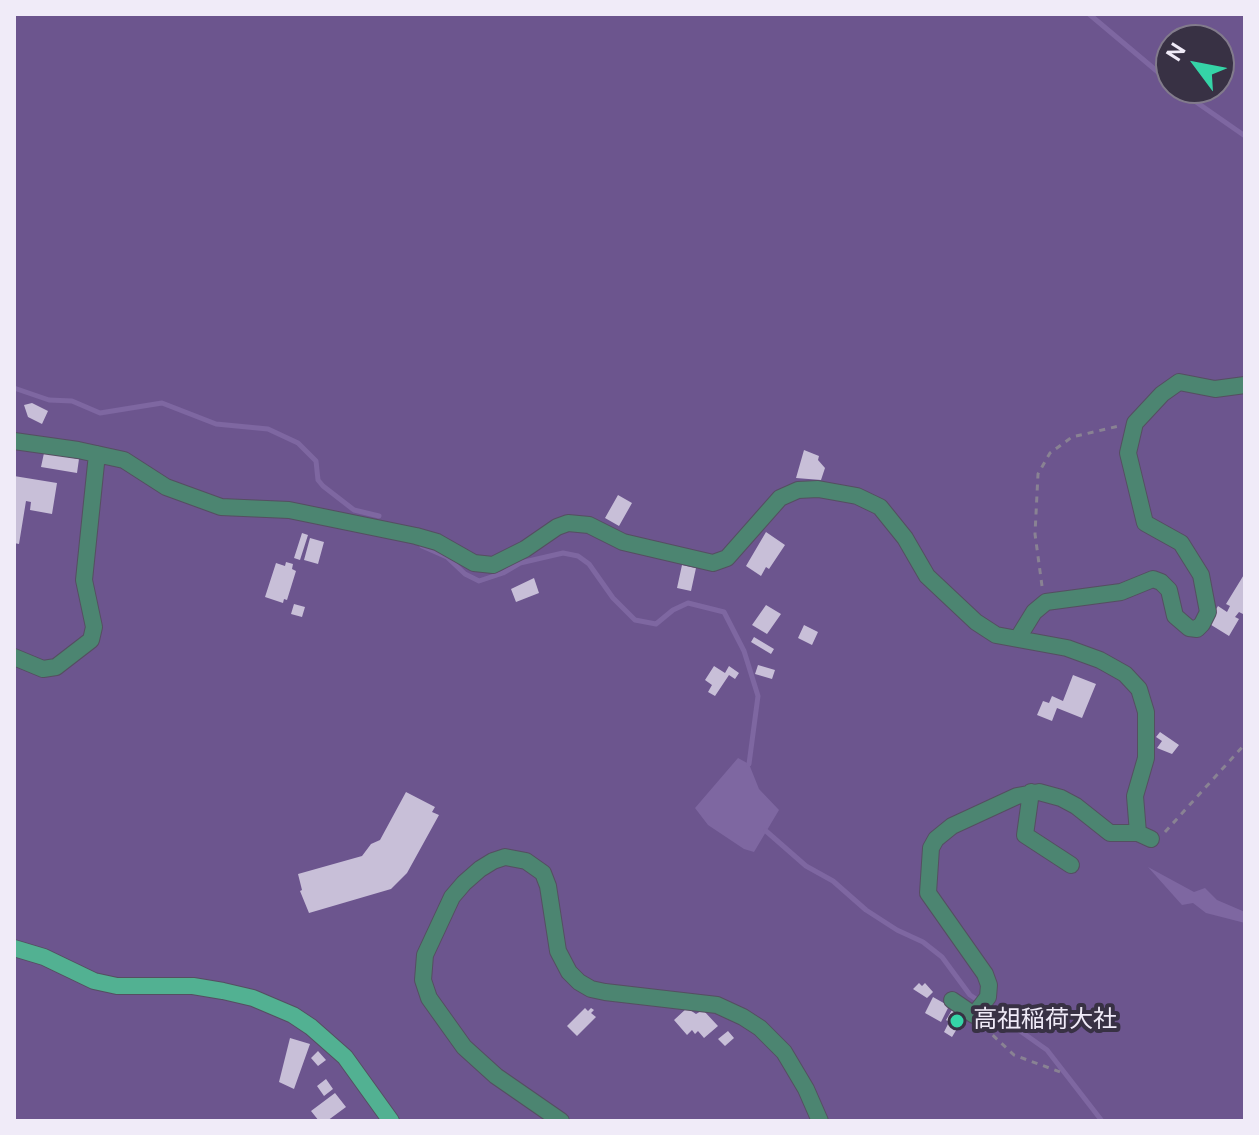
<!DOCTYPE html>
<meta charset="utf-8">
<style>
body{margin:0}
#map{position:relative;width:1259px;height:1135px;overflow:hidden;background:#383144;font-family:"DM Sans",sans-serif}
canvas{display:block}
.frame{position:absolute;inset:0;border:16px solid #f0ebf8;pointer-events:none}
.north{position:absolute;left:1155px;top:24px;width:80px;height:80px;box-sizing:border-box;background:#383144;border:2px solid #827b8c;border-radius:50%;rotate:302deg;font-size:22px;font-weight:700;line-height:32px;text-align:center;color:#f0ebf8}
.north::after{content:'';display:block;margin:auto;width:28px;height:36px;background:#35d4a7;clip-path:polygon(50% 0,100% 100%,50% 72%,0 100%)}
</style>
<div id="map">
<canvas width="1259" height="1135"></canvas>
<div class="frame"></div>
<div class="north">N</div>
</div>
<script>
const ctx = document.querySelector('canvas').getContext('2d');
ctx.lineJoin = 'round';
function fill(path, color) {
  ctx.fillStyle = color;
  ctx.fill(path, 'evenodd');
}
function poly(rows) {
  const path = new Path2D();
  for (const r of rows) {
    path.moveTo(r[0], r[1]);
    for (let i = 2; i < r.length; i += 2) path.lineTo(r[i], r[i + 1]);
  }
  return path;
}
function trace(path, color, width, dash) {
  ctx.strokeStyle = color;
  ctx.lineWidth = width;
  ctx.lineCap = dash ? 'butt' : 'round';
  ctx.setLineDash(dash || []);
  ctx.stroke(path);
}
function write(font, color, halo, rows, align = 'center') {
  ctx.font = font + ' "DM Sans","Noto Sans JP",sans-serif';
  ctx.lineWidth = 8;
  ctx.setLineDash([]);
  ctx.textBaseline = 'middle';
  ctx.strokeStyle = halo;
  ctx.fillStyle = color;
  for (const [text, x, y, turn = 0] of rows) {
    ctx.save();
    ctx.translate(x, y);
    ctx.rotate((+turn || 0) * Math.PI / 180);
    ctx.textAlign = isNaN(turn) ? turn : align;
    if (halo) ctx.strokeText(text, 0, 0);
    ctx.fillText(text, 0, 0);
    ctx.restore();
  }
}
fill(poly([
 [14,14,1245,14,1245,1121,14,1121],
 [1171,40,1219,40,1219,88,1171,88]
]), '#6c558e');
fill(poly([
 [738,758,749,764,759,789,779,810,754,852,744,849,708,825,695,808],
 [1148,867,1194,892,1205,888,1217,900,1245,912,1245,923,1206,913,1193,903,1182,905]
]), '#7e67a1');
trace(poly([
 [1089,14,1171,83],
 [1176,88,1245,136],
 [14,388,49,400,72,401,100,413,162,403,216,424,268,429,298,443,316,461,318,480,323,486,354,510,379,516],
 [422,546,447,557,465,574,479,581,503,573,520,563,563,553,578,556,589,564,613,598,635,620,656,624,673,610,688,603,724,612,744,651,758,696,749,764],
 [766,831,806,866,833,881,866,910,897,930,923,942,942,957,970,995,982,1003],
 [985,1006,1047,1050,1102,1121]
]), '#7e67a1', 5);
fill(poly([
 [32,403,48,411,42,424,28,417,24,405],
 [804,450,819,456,818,460,825,468,821,480,796,478],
 [44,453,79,459,77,473,41,467],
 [14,476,57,483,52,514,30,510,31,502,26,501,19,544,14,543],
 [618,495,632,503,619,526,605,518],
 [766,532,785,545,769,569,766,567,761,576,746,566],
 [302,533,308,535,300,560,294,558],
 [310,538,324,542,318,564,304,560],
 [286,562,293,564,292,569,296,571,287,600,284,599,283,603,265,597,276,563,285,566],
 [682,565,696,568,691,591,677,588],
 [1245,573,1245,615,1239,612,1235,617,1239,619,1229,636,1208,623,1218,606,1227,612,1230,606,1226,604],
 [534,578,539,593,516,602,511,589],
 [294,604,305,607,302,617,291,614],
 [766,605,781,614,767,634,752,625],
 [804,625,818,632,812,645,798,638],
 [754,637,774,649,771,654,751,642],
 [758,665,775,670,772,679,755,674],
 [714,666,725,673,729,666,739,673,735,679,729,675,715,696,708,692,712,685,705,680],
 [1073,675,1096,684,1082,718,1057,708,1052,721,1037,715,1043,701,1049,703,1052,696,1063,701],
 [1160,732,1179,745,1172,754,1157,748,1162,741,1156,737],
 [406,792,435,807,432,812,439,815,407,873,391,889,309,913,300,891,302,890,298,874,362,856,371,844,380,840],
 [919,983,922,986,925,983,933,992,927,998,913,989],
 [933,997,949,1006,941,1022,925,1013],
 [955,1005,970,1014,961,1028,958,1027,952,1037,944,1032,949,1022,946,1020],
 [585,1008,588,1011,591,1008,594,1010,591,1013,596,1017,577,1036,567,1026],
 [687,1008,696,1014,703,1010,718,1026,704,1038,698,1031,695,1034,692,1030,687,1035,674,1020],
 [728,1031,734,1038,725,1046,718,1039],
 [290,1038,310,1044,294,1089,279,1082],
 [318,1051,326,1060,318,1066,311,1058],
 [326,1079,333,1089,324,1096,317,1086],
 [335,1093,346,1107,327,1121,319,1121,311,1111]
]), '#c8bfd8');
const street = poly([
 [14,441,78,450,124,460,166,487,221,507,289,510,416,536,437,542,474,563,493,565,525,549,557,527,568,523,589,525,623,542,713,563,727,558,780,498,798,490,818,489,857,496,880,507,905,538,927,576,976,622,996,635,1067,648,1100,660,1125,674,1139,689,1146,712,1146,758,1135,796,1138,833,1151,839],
 [1018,638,1034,612,1046,602,1121,592,1153,579,1161,582,1169,590,1175,616,1189,628,1197,629,1202,624,1208,612,1201,575,1181,543,1145,523,1128,453,1135,423,1162,394,1179,382,1215,389,1245,385],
 [14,657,43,669,56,667,91,640,94,627,84,580,97,454],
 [1031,792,1025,835,1071,865],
 [952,1000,974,1015,988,997,989,985,985,974,928,893,931,848,936,839,952,826,1017,796,1039,792,1061,798,1076,806,1110,833,1138,833],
 [561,1121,496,1076,464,1047,429,998,423,980,425,955,452,897,464,883,480,869,493,861,505,857,526,861,543,873,548,886,558,951,569,972,579,982,591,989,605,992,717,1005,743,1017,760,1028,784,1052,806,1089,820,1121]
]);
const secondary = poly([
 [14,948,44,957,94,981,117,986,193,986,223,991,253,998,293,1015,311,1027,345,1057,391,1121]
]);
trace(street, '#554f61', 18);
trace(secondary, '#554f61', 18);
trace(poly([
 [1042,586,1035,534,1038,474,1050,453,1072,437,1119,426],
 [1165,832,1245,744],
 [984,1027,1014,1055,1063,1073]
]), '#898293', 3, [6, 6]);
trace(street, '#4c8571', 16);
trace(secondary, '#52b192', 16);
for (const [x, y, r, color] of [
 [957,1021,8,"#35d4a7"]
]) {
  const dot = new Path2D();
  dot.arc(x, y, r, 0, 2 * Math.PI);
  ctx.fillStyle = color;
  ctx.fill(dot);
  trace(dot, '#383144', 3);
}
write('24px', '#f0ebf8', '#383144', [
 ["高祖稲荷大社",973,1021]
], 'left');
</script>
